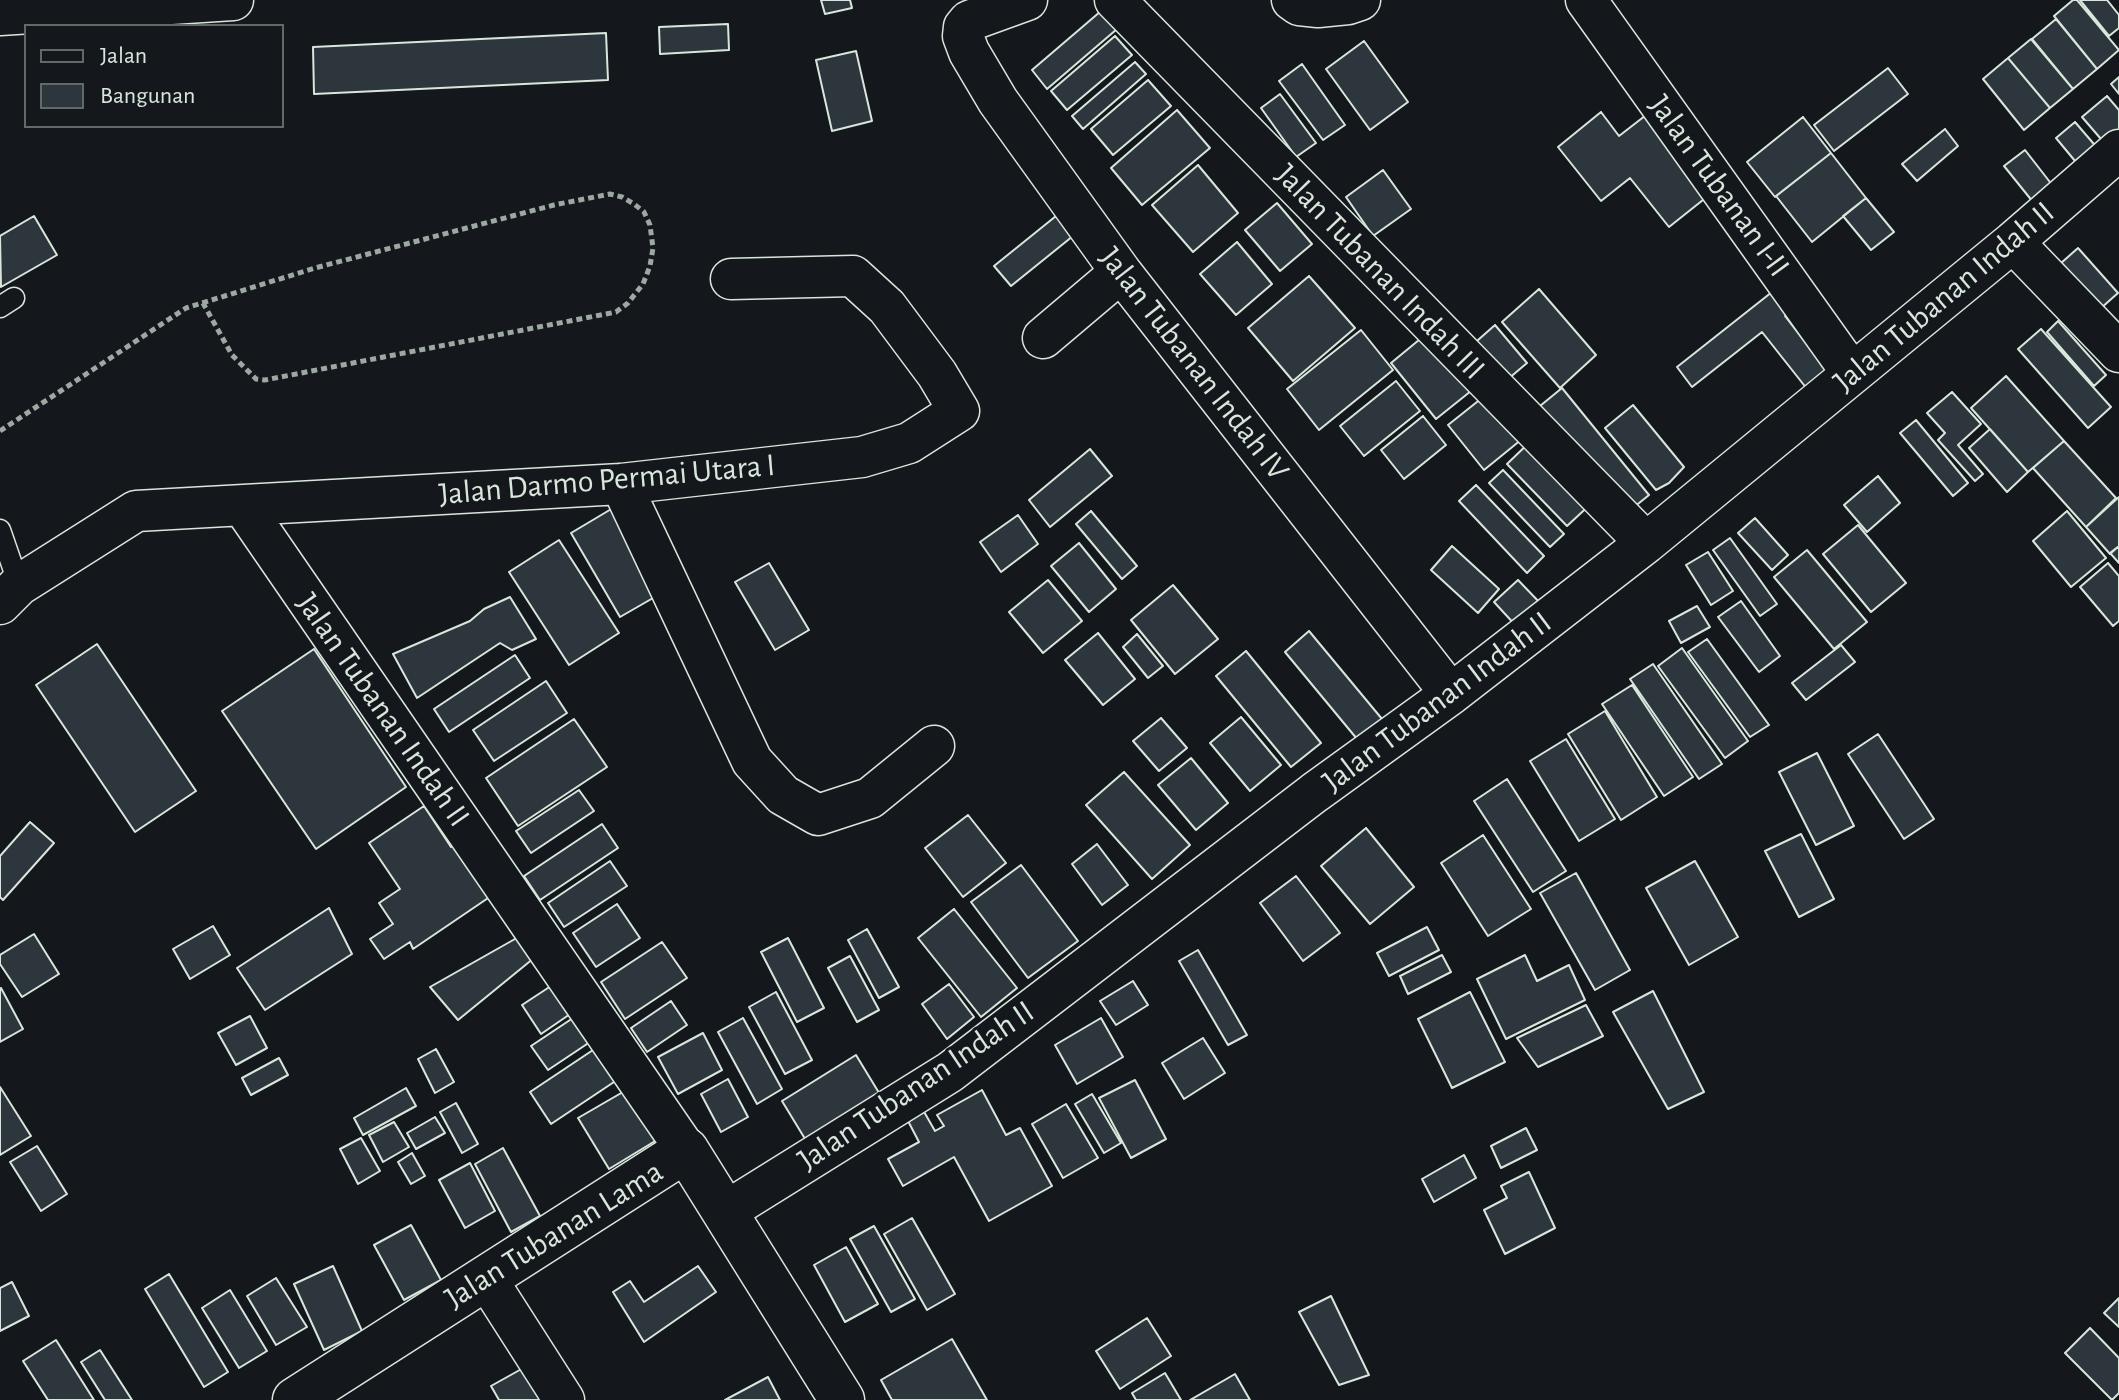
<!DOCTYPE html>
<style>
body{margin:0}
#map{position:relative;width:2119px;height:1400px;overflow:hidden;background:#14181c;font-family:"Alegreya Sans",sans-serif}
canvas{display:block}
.legend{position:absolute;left:24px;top:24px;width:260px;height:104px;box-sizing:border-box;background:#14181c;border:2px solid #626a69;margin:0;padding:10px 14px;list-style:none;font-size:24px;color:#d8e6dc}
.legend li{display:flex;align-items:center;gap:16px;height:40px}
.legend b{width:40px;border:2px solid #626a69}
</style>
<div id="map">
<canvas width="2119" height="1400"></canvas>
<ul class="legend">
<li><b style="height:10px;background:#14181c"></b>Jalan</li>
<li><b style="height:22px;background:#2c363c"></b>Bangunan</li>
</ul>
</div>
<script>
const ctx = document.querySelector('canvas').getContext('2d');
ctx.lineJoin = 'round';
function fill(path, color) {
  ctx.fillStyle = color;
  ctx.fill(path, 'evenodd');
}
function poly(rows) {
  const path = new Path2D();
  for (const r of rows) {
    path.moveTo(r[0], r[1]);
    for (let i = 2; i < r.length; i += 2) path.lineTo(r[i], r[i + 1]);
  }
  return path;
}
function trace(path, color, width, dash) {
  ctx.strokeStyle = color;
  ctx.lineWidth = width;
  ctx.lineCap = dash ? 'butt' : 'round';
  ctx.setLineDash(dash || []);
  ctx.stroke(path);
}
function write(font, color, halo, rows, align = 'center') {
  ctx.font = font + ' "Alegreya Sans",sans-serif';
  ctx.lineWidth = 6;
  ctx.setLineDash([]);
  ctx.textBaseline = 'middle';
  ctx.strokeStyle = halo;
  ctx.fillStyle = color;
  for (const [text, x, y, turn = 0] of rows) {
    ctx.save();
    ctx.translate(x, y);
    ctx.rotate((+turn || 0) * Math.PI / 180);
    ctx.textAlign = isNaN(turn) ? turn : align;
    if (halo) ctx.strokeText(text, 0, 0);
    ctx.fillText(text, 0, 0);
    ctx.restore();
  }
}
const building = poly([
 [821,0,850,0,852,8,825,14,821,0],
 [2073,0,2077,0,2119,50,2097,69,2054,16,2073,0],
 [2080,0,2107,0,2119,15,2119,28,2109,36,2080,0],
 [1101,11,1117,29,1047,89,1032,70,1101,11],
 [2056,19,2097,69,2073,89,2032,39,2056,19],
 [728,24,729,50,660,54,659,27,728,24],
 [606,33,608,80,314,94,313,47,606,33],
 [1115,36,1132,55,1067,110,1051,91,1115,36],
 [2031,39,2073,89,2050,108,2008,58,2031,39],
 [1364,41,1408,102,1370,130,1326,69,1364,41],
 [856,51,872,121,832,131,816,60,856,51],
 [2008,58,2050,108,2024,130,1983,79,2008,58],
 [1135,62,1146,74,1083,129,1072,116,1135,62],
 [1302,64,1345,125,1323,140,1279,81,1302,64],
 [1888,68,1908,94,1834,151,1814,125,1888,68],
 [2119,77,2119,94,2111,84,2119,77],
 [1148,80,1171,106,1113,155,1091,129,1148,80],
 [1280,94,1316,143,1296,157,1261,108,1280,94],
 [2107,96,2119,110,2119,148,2113,153,2082,117,2107,96],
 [1177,110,1210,148,1142,205,1111,168,1177,110],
 [1601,112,1619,136,1650,112,1713,192,1669,227,1630,178,1601,201,1558,147,1601,112],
 [1803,117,1831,153,1775,197,1747,162,1803,117],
 [2075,122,2099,150,2080,167,2056,138,2075,122],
 [1945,129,1958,146,1917,181,1902,164,1945,129],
 [2025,150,2053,186,2033,202,2004,166,2025,150],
 [1831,153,1866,198,1812,242,1776,196,1831,153],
 [1198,165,1238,213,1193,252,1152,205,1198,165],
 [1383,170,1411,209,1373,236,1346,197,1383,170],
 [1866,198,1894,232,1871,250,1843,216,1866,198],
 [1277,203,1312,244,1280,271,1245,230,1277,203],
 [34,216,57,255,1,287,0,236,34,216],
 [1056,216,1073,236,1011,286,994,266,1056,216],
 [1237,242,1272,284,1236,315,1200,274,1237,242],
 [2078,248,2118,293,2100,309,2060,264,2078,248],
 [1309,276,1355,328,1293,381,1248,328,1309,276],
 [1777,288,1794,310,1785,316,1836,382,1815,399,1762,332,1692,387,1677,367,1777,288],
 [1539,289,1596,355,1560,388,1502,322,1539,289],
 [2058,321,2106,375,2094,386,2047,332,2058,321],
 [1495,325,1527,363,1501,385,1469,348,1495,325],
 [2041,329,2111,407,2088,428,2018,349,2041,329],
 [1361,330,1393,370,1319,430,1287,389,1361,330],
 [1425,335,1471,391,1436,419,1391,363,1425,335],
 [2006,376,2064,441,2028,472,1971,408,2006,376],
 [1396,381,1420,411,1364,456,1340,426,1396,381],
 [1562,388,1649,495,1628,512,1540,406,1562,388],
 [1492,390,1527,435,1484,470,1448,425,1492,390],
 [1952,392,1981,424,1958,445,1983,474,1975,481,1938,440,1945,433,1927,413,1952,392],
 [1633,405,1684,467,1669,483,1656,490,1605,428,1633,405],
 [1423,416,1446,445,1404,479,1381,450,1423,416],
 [1916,420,1968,483,1953,496,1900,433,1916,420],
 [1990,429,2028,472,2007,492,1969,448,1990,429],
 [1535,437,1595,500,1567,526,1507,464,1535,437],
 [2064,441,2116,498,2086,527,2033,468,2064,441],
 [1090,449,1112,476,1050,527,1029,500,1090,449],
 [1503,470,1564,534,1550,547,1489,483,1503,470],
 [1878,476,1900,503,1867,532,1844,505,1878,476],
 [1476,485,1544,556,1527,573,1459,501,1476,485],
 [2119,497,2119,546,2110,554,2086,527,2119,497],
 [618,505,667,590,620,617,571,533,618,505],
 [1091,511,1137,566,1122,579,1076,524,1091,511],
 [2067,511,2106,558,2071,587,2033,541,2067,511],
 [1018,515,1038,544,1001,572,980,542,1018,515],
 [1755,518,1788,555,1772,570,1738,533,1755,518],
 [1858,525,1906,583,1871,612,1823,554,1858,525],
 [1730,538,1777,604,1760,616,1713,550,1730,538],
 [559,540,619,633,569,665,509,572,559,540],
 [1079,543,1116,589,1089,612,1051,566,1079,543],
 [1452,546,1499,589,1478,613,1431,570,1452,546],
 [2119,546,2119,563,2110,553,2119,546],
 [1807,550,1867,622,1834,649,1774,577,1807,550],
 [1708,552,1733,591,1711,605,1686,565,1708,552],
 [769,563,809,630,775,650,735,582,769,563],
 [2108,563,2119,576,2119,621,2113,626,2080,587,2108,563],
 [1048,580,1082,621,1043,653,1009,612,1048,580],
 [1518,580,1542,605,1518,628,1494,602,1518,580],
 [1173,585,1218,639,1175,674,1131,620,1173,585],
 [510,597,536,639,512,650,500,643,417,698,393,654,470,621,484,609,510,597],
 [1741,601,1780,656,1759,672,1718,617,1741,601],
 [1697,606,1710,627,1681,643,1669,621,1697,606],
 [1309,631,1387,725,1362,745,1285,652,1309,631],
 [1098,633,1135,679,1103,705,1065,660,1098,633],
 [1137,634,1163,666,1148,678,1123,647,1137,634],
 [1707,639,1769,725,1750,737,1688,652,1707,639],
 [97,644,196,791,135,832,36,685,97,644],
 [1841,645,1855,662,1806,700,1792,683,1841,645],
 [1682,648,1748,741,1725,758,1658,666,1682,648],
 [314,649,406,787,316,849,222,711,314,649],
 [1246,651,1321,743,1291,767,1216,676,1246,651],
 [515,655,530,678,449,732,434,709,515,655],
 [1653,664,1722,764,1699,779,1630,679,1653,664],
 [546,681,567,713,494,761,473,730,546,681],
 [1632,685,1693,777,1664,796,1602,704,1632,685],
 [1605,711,1657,797,1621,820,1568,734,1605,711],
 [1241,717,1281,765,1250,791,1210,743,1241,717],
 [1161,718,1187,748,1159,771,1133,741,1161,718],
 [574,719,607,767,518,826,486,778,574,719],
 [1878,734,1934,819,1904,839,1848,754,1878,734],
 [1566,739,1615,819,1579,841,1530,761,1566,739],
 [1817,753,1854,826,1816,845,1779,772,1817,753],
 [1191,758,1228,803,1196,830,1158,785,1191,758],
 [1124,772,1190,845,1152,879,1086,805,1124,772],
 [1507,779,1566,871,1533,892,1474,801,1507,779],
 [579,790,594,811,531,853,516,831,579,790],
 [424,806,451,847,462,840,497,892,413,949,410,942,384,959,370,939,393,924,379,903,400,889,369,843,424,806],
 [968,815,1006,863,963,897,925,848,968,815],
 [30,822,54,843,3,900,0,897,0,856,30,822],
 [602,824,618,848,540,900,524,876,602,824],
 [1366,828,1414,887,1370,924,1321,866,1366,828],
 [1801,834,1834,899,1799,917,1765,851,1801,834],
 [1483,835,1531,909,1488,936,1441,863,1483,835],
 [1097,844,1128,885,1102,905,1072,864,1097,844],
 [610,861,627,886,564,927,548,903,610,861],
 [1695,861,1738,937,1689,965,1646,888,1695,861],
 [1021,865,1078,941,1028,978,971,902,1021,865],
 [1576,873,1630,970,1595,990,1540,893,1576,873],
 [1296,876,1340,933,1303,961,1260,903,1296,876],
 [617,904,640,938,596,967,573,933,617,904],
 [329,908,352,954,265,1010,237,968,329,908],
 [954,909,1017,988,981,1017,918,938,954,909],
 [213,926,230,955,190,979,173,949,213,926],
 [1427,927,1439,950,1389,976,1377,953,1427,927],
 [867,929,899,987,879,998,848,940,867,929],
 [34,934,59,974,22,997,0,964,0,955,34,934],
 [522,935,534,958,458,1020,430,987,522,935],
 [788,938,824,1008,797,1022,761,952,788,938],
 [662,942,687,978,625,1019,601,982,662,942],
 [1198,950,1247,1035,1228,1045,1179,961,1198,950],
 [1442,955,1451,972,1408,994,1400,976,1442,955],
 [1525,955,1537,981,1569,965,1585,1000,1506,1039,1477,979,1525,955],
 [850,956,879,1010,857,1022,828,968,850,956],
 [1133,981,1148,1005,1116,1025,1100,1001,1133,981],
 [557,982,576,1010,541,1034,522,1005,557,982],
 [949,984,974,1017,947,1039,922,1004,949,984],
 [1,988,23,1029,0,1042,0,989,1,988],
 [1653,991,1704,1092,1668,1109,1613,1012,1653,991],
 [776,992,812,1060,785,1074,749,1007,776,992],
 [1470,992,1505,1062,1452,1088,1418,1019,1470,992],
 [671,1001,687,1025,647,1052,631,1028,671,1001],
 [1586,1005,1603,1036,1538,1067,1517,1038,1586,1005],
 [579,1014,596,1038,548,1070,531,1046,579,1014],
 [250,1016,267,1048,236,1065,218,1033,250,1016],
 [743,1018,782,1089,757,1104,718,1032,743,1018],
 [1101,1018,1123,1057,1077,1084,1055,1045,1101,1018],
 [703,1033,722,1070,678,1094,658,1057,703,1033],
 [1203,1038,1225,1073,1184,1099,1162,1063,1203,1038],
 [596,1048,617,1080,551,1124,530,1092,596,1048],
 [436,1049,454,1082,435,1093,418,1059,436,1049],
 [856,1055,887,1106,813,1152,782,1101,856,1055],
 [279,1058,288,1075,251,1095,242,1078,279,1058],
 [728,1079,748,1117,721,1132,701,1094,728,1079],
 [1135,1080,1166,1139,1131,1158,1099,1098,1135,1080],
 [635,1085,665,1135,609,1169,578,1118,635,1085],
 [0,1087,31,1136,0,1155,0,1087],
 [406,1088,416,1106,363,1135,354,1118,406,1088],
 [982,1090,1006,1135,1020,1128,1052,1186,989,1221,954,1157,903,1186,888,1159,919,1142,907,1119,923,1110,935,1131,944,1126,937,1115,982,1090],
 [1092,1094,1121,1143,1104,1153,1075,1104,1092,1094],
 [456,1103,478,1144,462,1153,440,1112,456,1103],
 [1066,1104,1098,1158,1063,1178,1032,1124,1066,1104],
 [435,1117,445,1133,416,1149,407,1133,435,1117],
 [394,1122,409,1147,383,1162,369,1135,394,1122],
 [1526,1128,1537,1150,1501,1168,1491,1146,1526,1128],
 [361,1138,380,1171,358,1184,340,1149,361,1138],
 [37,1146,67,1194,41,1211,10,1162,37,1146],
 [503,1148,540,1216,511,1232,475,1164,503,1148],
 [412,1153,425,1176,411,1184,398,1162,412,1153],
 [1464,1155,1476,1178,1434,1202,1422,1179,1464,1155],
 [470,1163,495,1211,465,1228,439,1180,470,1163],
 [1529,1172,1555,1228,1505,1254,1484,1210,1507,1198,1501,1186,1529,1172],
 [912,1218,955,1294,927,1310,884,1234,912,1218],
 [411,1225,441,1280,404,1300,374,1245,411,1225],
 [874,1226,915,1299,891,1312,850,1239,874,1226],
 [846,1247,878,1304,845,1322,814,1265,846,1247],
 [333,1266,362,1331,324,1350,294,1284,333,1266],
 [698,1266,716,1292,644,1342,613,1292,630,1281,644,1302,698,1266],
 [169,1274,228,1372,204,1387,145,1289,169,1274],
 [276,1278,307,1327,276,1345,247,1296,276,1278],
 [12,1282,29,1316,0,1331,0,1288,12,1282],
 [230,1290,267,1351,239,1368,202,1308,230,1290],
 [1331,1296,1369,1375,1339,1385,1299,1312,1331,1296],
 [2119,1298,2119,1327,2104,1313,2119,1298],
 [1147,1318,1171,1356,1120,1389,1096,1351,1147,1318],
 [2090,1328,2119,1358,2119,1393,2112,1400,2065,1353,2090,1328],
 [952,1339,987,1400,892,1400,881,1380,952,1339],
 [56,1340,94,1400,48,1400,23,1361,56,1340],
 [100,1350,132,1400,105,1400,81,1362,100,1350],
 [534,1362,555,1400,499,1400,491,1386,534,1362],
 [1165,1373,1181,1400,1136,1400,1132,1393,1165,1373],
 [1235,1374,1250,1400,1190,1400,1235,1374],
 [768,1377,780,1400,725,1400,768,1377]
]);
fill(building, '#2c363c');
trace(building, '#d8e6dc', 2);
const service = poly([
 [0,307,14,298],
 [0,530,19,585]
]);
const minor = poly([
 [1027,0,969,21,964,27,963,36,969,52,998,101,1121,272,1451,694],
 [1115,0,1646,543],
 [1292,0,1299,5,1318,7,1348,4,1360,0],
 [1586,0,1852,373],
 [0,15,233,0],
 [2013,242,2119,352],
 [1043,338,1121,272],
 [621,484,752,761,783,795,818,815,870,798,934,746],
 [243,506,686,1150],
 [0,604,19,585,136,511,621,484,862,457,909,443,959,411,937,374,887,307,853,276,731,279],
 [725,1212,950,1072,1314,793,1451,694,1646,543,2013,242,2119,150],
 [486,1278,564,1400]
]);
const tertiary = poly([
 [295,1400,686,1150,842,1400]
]);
trace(service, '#d8e6dc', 23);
trace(minor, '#d8e6dc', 43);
trace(tertiary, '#d8e6dc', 47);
trace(poly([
 [0,431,186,308,315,268,554,205,610,194,622,197,634,204,644,212,650,225,653,248,650,266,643,284,628,303,616,312,265,380,256,379,232,355,203,303]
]), '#9da8a2', 5, [6, 4]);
trace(service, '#14181c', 20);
trace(minor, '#14181c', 40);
trace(tertiary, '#14181c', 44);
write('32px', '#d8e6dc', '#14181c', [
 ["Jalan Tubanan I-II",1719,186,54],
 ["Jalan Tubanan Indah III",1380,272,46],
 ["Jalan Tubanan Indah II",1944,297,-40],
 ["Jalan Tubanan Indah IV",1194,364,52],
 ["Jalan Darmo Permai Utara I",607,480,-5],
 ["Jalan Tubanan Indah II",1437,702,-37],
 ["Jalan Tubanan Indah II",383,710,55],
 ["Jalan Tubanan Indah II",916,1086,-34],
 ["Jalan Tubanan Lama",554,1235,-32]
]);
</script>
